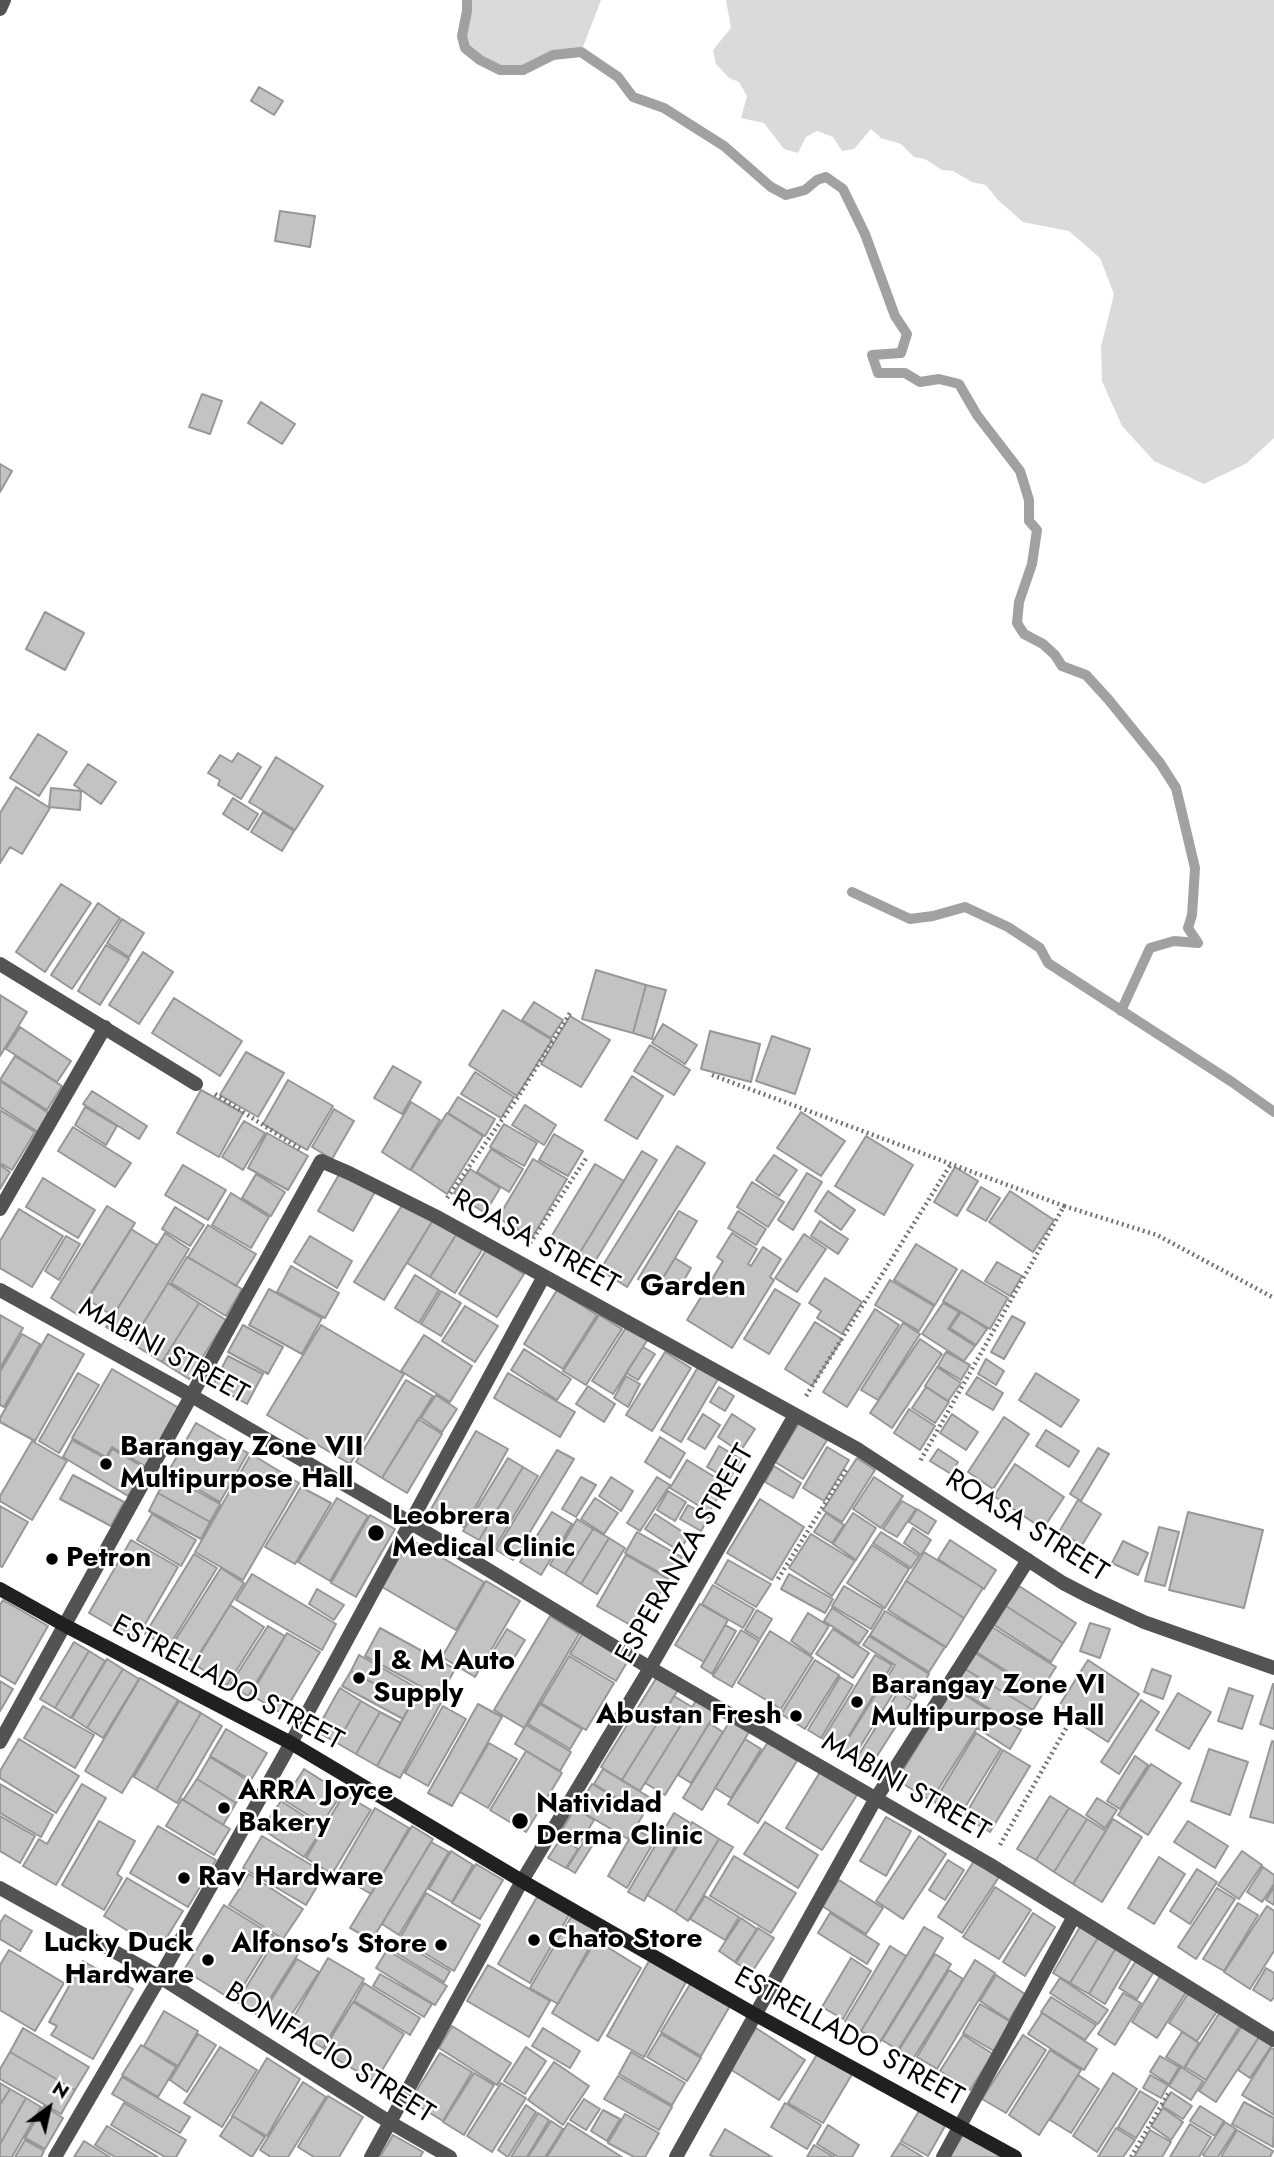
<!DOCTYPE html>
<style>
body{margin:0}
#map{position:relative;width:1274px;height:2157px;overflow:hidden;background:#fff;font-family:Jost,sans-serif}
canvas{display:block}
.north{position:absolute;left:14px;top:2073px;width:70px;height:70px;-webkit-text-stroke:5px #fff;paint-order:stroke;rotate:33deg;font-size:19px;font-weight:700;line-height:28px;text-align:center;color:#000}
.north::after{content:'';display:block;margin:auto;width:24px;height:32px;background:#000;clip-path:polygon(50% 0,100% 100%,50% 72%,0 100%)}
</style>
<div id="map">
<canvas width="1274" height="2157"></canvas>
<div class="north">N</div>
</div>
<script>
const ctx = document.querySelector('canvas').getContext('2d');
ctx.lineJoin = 'round';
function fill(path, color) {
  ctx.fillStyle = color;
  ctx.fill(path, 'evenodd');
}
function poly(rows) {
  const path = new Path2D();
  for (const r of rows) {
    path.moveTo(r[0], r[1]);
    for (let i = 2; i < r.length; i += 2) path.lineTo(r[i], r[i + 1]);
  }
  return path;
}
function trace(path, color, width, dash) {
  ctx.strokeStyle = color;
  ctx.lineWidth = width;
  ctx.lineCap = dash ? 'butt' : 'round';
  ctx.setLineDash(dash || []);
  ctx.stroke(path);
}
function write(font, color, halo, rows, align = 'center') {
  ctx.font = font + ' Jost,sans-serif';
  ctx.lineWidth = 5;
  ctx.setLineDash([]);
  ctx.textBaseline = 'middle';
  ctx.strokeStyle = halo;
  ctx.fillStyle = color;
  for (const [text, x, y, turn = 0] of rows) {
    ctx.save();
    ctx.translate(x, y);
    ctx.rotate((+turn || 0) * Math.PI / 180);
    ctx.textAlign = isNaN(turn) ? turn : align;
    if (halo) ctx.strokeText(text, 0, 0);
    ctx.fillText(text, 0, 0);
    ctx.restore();
  }
}
fill(poly([
 [467,0,601,0,581,52,553,55,523,70,500,70,480,60,465,48,462,36,467,11],
 [726,0,1274,0,1274,438,1247,463,1204,484,1154,461,1122,426,1102,381,1101,347,1114,294,1100,258,1069,231,1023,222,997,199,986,185,972,182,953,171,942,170,925,159,914,157,901,144,881,138,871,129,854,149,842,151,833,137,817,131,806,137,798,153,784,149,764,123,741,118,747,96,739,82,729,78,716,64,713,50,731,28]
]), '#dadada');
trace(poly([
 [467,0,467,11,462,36,465,48,480,60,500,70,523,70,553,55,581,52,618,77,633,97,664,108,724,146,771,187,786,195,805,190,817,180,826,177,843,189,865,234,895,316,907,334,901,353,872,355,878,373,905,373,920,382,939,379,959,384,977,415,1020,471,1029,500,1029,521,1037,530,1032,564,1019,602,1017,623,1024,634,1043,644,1055,655,1062,666,1086,675,1108,699,1160,763,1176,788,1195,868,1192,915,1188,928,1198,943,1174,941,1150,948,1121,1011],
 [852,892,910,919,933,916,965,907,1008,927,1040,948,1048,963,1232,1082,1274,1112]
]), '#a1a1a1', 10);
const building = poly([
 [259,87,283,101,274,115,251,101,259,87],
 [280,211,315,216,310,247,275,241,280,211],
 [202,394,222,401,210,434,189,427,202,394],
 [261,402,295,424,282,444,248,423,261,402],
 [0,464,12,471,0,492,0,464],
 [45,612,84,633,65,670,26,649,45,612],
 [38,734,67,752,39,796,10,778,38,734],
 [238,753,261,767,241,799,218,785,220,780,208,773,220,755,232,762,238,753],
 [276,757,323,786,295,830,249,802,276,757],
 [88,764,116,782,101,804,74,785,88,764],
 [16,787,50,808,22,854,10,847,0,863,0,813,16,787],
 [51,788,81,791,80,810,49,807,51,788],
 [233,798,258,814,248,830,223,814,233,798],
 [263,812,294,831,282,851,251,832,263,812],
 [61,884,91,903,45,972,16,952,61,884],
 [98,903,120,918,72,989,51,975,98,903],
 [122,919,144,933,129,957,107,943,122,919],
 [106,945,129,959,100,1005,78,991,106,945],
 [143,952,173,972,139,1024,109,1005,143,952],
 [596,970,646,985,633,1033,582,1019,596,970],
 [646,985,666,990,652,1039,633,1033,646,985],
 [0,995,27,1012,0,1056,0,995],
 [174,998,242,1041,220,1076,152,1033,174,998],
 [534,1002,563,1020,551,1038,522,1020,534,1002],
 [503,1010,552,1040,517,1096,469,1065,503,1010],
 [570,1016,610,1040,581,1087,541,1064,570,1016],
 [663,1024,697,1045,685,1064,652,1043,663,1024],
 [20,1027,71,1061,57,1082,6,1049,20,1027],
 [710,1031,760,1044,751,1082,701,1069,710,1031],
 [772,1036,810,1049,795,1094,756,1081,772,1036],
 [650,1045,690,1070,674,1095,634,1071,650,1045],
 [246,1052,284,1073,258,1117,220,1095,246,1052],
 [15,1056,62,1086,47,1110,0,1080,15,1056],
 [393,1066,421,1082,402,1114,374,1098,393,1066],
 [475,1072,514,1097,501,1118,461,1094,475,1072],
 [632,1076,663,1096,637,1139,605,1120,632,1076],
 [288,1080,333,1106,307,1150,263,1124,288,1080],
 [0,1081,50,1114,38,1132,0,1107,0,1081],
 [201,1090,243,1113,219,1157,177,1133,201,1090],
 [92,1091,147,1126,139,1139,83,1104,92,1091],
 [458,1097,495,1119,485,1136,448,1113,458,1097],
 [411,1102,440,1120,410,1170,382,1152,411,1102],
 [525,1105,556,1125,544,1145,512,1125,525,1105],
 [85,1107,117,1126,106,1145,75,1125,85,1107],
 [334,1109,354,1121,332,1159,312,1147,334,1109],
 [0,1110,35,1132,12,1170,0,1163,0,1110],
 [801,1112,845,1141,821,1176,777,1148,801,1112],
 [447,1113,483,1136,447,1194,411,1170,447,1113],
 [244,1121,265,1133,243,1170,222,1157,244,1121],
 [504,1124,537,1143,524,1166,490,1147,504,1124],
 [73,1127,131,1163,115,1187,58,1151,73,1127],
 [267,1133,308,1156,288,1190,248,1168,267,1133],
 [554,1134,583,1151,568,1176,539,1160,554,1134],
 [866,1136,913,1165,884,1215,835,1186,866,1136],
 [677,1146,705,1163,627,1287,600,1270,677,1146],
 [491,1149,523,1169,509,1192,477,1172,491,1149],
 [642,1151,657,1160,594,1263,579,1254,642,1151],
 [774,1155,797,1170,779,1196,756,1180,774,1155],
 [533,1159,567,1179,532,1238,498,1218,533,1159],
 [595,1164,624,1181,579,1254,551,1237,595,1164],
 [0,1165,10,1172,0,1189,0,1165],
 [183,1165,226,1190,208,1220,165,1195,183,1165],
 [955,1167,978,1181,957,1216,934,1202,955,1167],
 [470,1169,500,1188,485,1213,454,1193,470,1169],
 [341,1171,376,1190,353,1231,318,1211,341,1171],
 [807,1173,822,1182,793,1230,778,1220,807,1173],
 [256,1174,285,1192,271,1216,242,1198,256,1174],
 [43,1178,95,1210,78,1238,26,1207,43,1178],
 [752,1182,784,1202,768,1227,737,1207,752,1182],
 [981,1187,1000,1198,986,1221,967,1210,981,1187],
 [828,1191,855,1210,841,1230,815,1211,828,1191],
 [1010,1191,1054,1220,1033,1252,989,1222,1010,1191],
 [231,1193,269,1217,251,1248,212,1225,231,1193],
 [404,1202,433,1220,384,1300,354,1282,404,1202],
 [107,1206,135,1223,78,1315,51,1298,107,1206],
 [175,1207,204,1225,190,1246,162,1229,175,1207],
 [19,1209,63,1236,32,1287,0,1268,0,1241,19,1209],
 [679,1211,697,1221,656,1290,638,1279,679,1211],
 [738,1211,766,1229,756,1245,728,1228,738,1211],
 [433,1220,456,1235,430,1277,407,1263,433,1220],
 [820,1221,848,1239,838,1254,811,1236,820,1221],
 [208,1225,256,1254,236,1286,188,1257,208,1225],
 [131,1229,157,1245,113,1316,87,1299,131,1229],
 [165,1233,189,1249,131,1343,106,1327,165,1233],
 [732,1233,757,1249,748,1264,751,1266,763,1247,781,1259,770,1277,774,1280,732,1348,687,1320,723,1261,717,1257,732,1233],
 [804,1234,826,1249,797,1292,775,1278,804,1234],
 [456,1235,482,1250,455,1293,430,1277,456,1235],
 [66,1236,80,1244,59,1280,45,1271,66,1236],
 [310,1236,352,1261,337,1288,294,1262,310,1236],
 [916,1244,957,1269,935,1305,894,1280,916,1244],
 [486,1250,524,1274,497,1317,459,1294,486,1250],
 [187,1257,242,1289,226,1316,171,1283,187,1257],
 [675,1258,691,1268,676,1294,659,1284,675,1258],
 [997,1262,1022,1276,1010,1296,985,1281,997,1262],
 [291,1266,339,1293,325,1318,277,1292,291,1266],
 [962,1270,1008,1298,990,1329,943,1301,962,1270],
 [415,1275,439,1290,419,1323,395,1308,415,1275],
 [825,1278,862,1302,842,1334,817,1318,821,1311,809,1303,825,1278],
 [890,1280,934,1306,919,1331,875,1305,890,1280],
 [168,1283,199,1303,162,1362,131,1343,168,1283],
 [269,1289,322,1318,302,1354,249,1325,269,1289],
 [775,1289,800,1304,769,1354,744,1339,775,1289],
 [557,1290,597,1315,563,1369,524,1344,557,1290],
 [441,1291,461,1303,441,1336,421,1324,441,1291],
 [199,1303,226,1320,189,1379,162,1362,199,1303],
 [943,1303,959,1312,948,1329,975,1346,964,1361,922,1334,943,1303],
 [465,1306,498,1326,475,1362,442,1341,465,1306],
 [875,1309,899,1325,847,1407,823,1392,875,1309],
 [961,1312,987,1329,976,1345,950,1328,961,1312],
 [0,1315,23,1328,0,1368,0,1315],
 [599,1315,622,1329,586,1385,563,1371,599,1315],
 [1012,1316,1025,1323,1004,1359,991,1352,1012,1316],
 [815,1322,842,1339,812,1386,785,1369,815,1322],
 [903,1323,920,1334,878,1400,861,1390,903,1323],
 [243,1325,283,1347,268,1374,228,1352,243,1325],
 [321,1325,404,1374,350,1464,267,1415,321,1325],
 [627,1326,648,1339,613,1394,592,1381,627,1326],
 [22,1334,40,1344,4,1407,0,1405,0,1372,22,1334],
 [48,1334,84,1354,35,1441,0,1422,0,1418,48,1334],
 [424,1335,472,1366,450,1402,401,1371,424,1335],
 [920,1339,942,1354,892,1428,870,1413,920,1339],
 [643,1347,655,1354,638,1380,626,1373,643,1347],
 [524,1349,571,1379,557,1400,511,1370,524,1349],
 [665,1352,691,1368,652,1431,626,1415,665,1352],
 [946,1352,970,1365,961,1380,938,1366,946,1352],
 [228,1356,263,1374,247,1404,213,1385,228,1356],
 [986,1359,1004,1371,996,1385,978,1374,986,1359],
 [698,1367,718,1379,681,1442,661,1430,698,1367],
 [937,1367,961,1383,948,1401,925,1386,937,1367],
 [112,1369,179,1408,145,1466,112,1447,106,1457,72,1438,112,1369],
 [78,1373,99,1385,59,1453,39,1441,78,1373],
 [508,1373,575,1412,560,1437,494,1398,508,1373],
 [1036,1373,1079,1400,1061,1427,1019,1400,1036,1373],
 [626,1376,640,1384,628,1407,614,1398,626,1376],
 [977,1377,1003,1393,993,1410,966,1394,977,1377],
 [406,1380,433,1396,382,1478,356,1462,406,1380],
 [588,1386,615,1404,604,1422,576,1404,588,1386],
 [719,1387,734,1396,725,1411,710,1402,719,1387],
 [926,1387,949,1402,935,1423,912,1408,926,1387],
 [436,1395,457,1409,442,1432,421,1418,436,1395],
 [909,1409,935,1426,920,1450,894,1433,909,1409],
 [703,1414,720,1425,705,1449,688,1439,703,1414],
 [732,1414,755,1429,740,1452,718,1437,732,1414],
 [952,1414,978,1432,966,1450,940,1433,952,1414],
 [1004,1417,1029,1434,993,1489,968,1472,1004,1417],
 [418,1419,442,1434,407,1493,382,1478,418,1419],
 [196,1423,248,1453,220,1502,168,1472,196,1423],
 [799,1423,827,1440,803,1479,775,1462,799,1423],
 [1046,1430,1079,1451,1069,1467,1036,1446,1046,1430],
 [476,1431,508,1449,464,1527,431,1509,476,1431],
 [660,1437,685,1453,670,1478,645,1462,660,1437],
 [72,1440,107,1459,112,1449,145,1468,128,1496,63,1457,72,1440],
 [32,1441,67,1461,32,1520,0,1501,0,1496,32,1441],
 [719,1446,741,1459,729,1480,707,1467,719,1446],
 [827,1447,849,1460,824,1501,803,1488,827,1447],
 [1098,1448,1109,1454,1081,1501,1070,1494,1098,1448],
 [938,1449,958,1462,951,1474,930,1461,938,1449],
 [557,1450,574,1459,513,1560,496,1550,557,1450],
 [251,1454,299,1483,243,1580,195,1552,251,1454],
 [508,1458,523,1467,479,1540,463,1531,508,1458],
 [857,1458,875,1470,842,1522,823,1510,857,1458],
 [687,1460,726,1484,709,1512,670,1488,687,1460],
 [1015,1464,1064,1497,1043,1529,994,1496,1015,1464],
 [774,1466,801,1483,793,1498,765,1482,774,1466],
 [523,1467,538,1476,494,1549,479,1540,523,1467],
 [73,1475,124,1502,111,1526,60,1499,73,1475],
 [168,1475,220,1504,210,1522,158,1493,168,1475],
 [581,1477,596,1485,576,1517,562,1509,581,1477],
 [611,1477,633,1491,621,1511,599,1496,611,1477],
 [657,1477,670,1485,640,1531,627,1523,657,1477],
 [874,1477,903,1496,881,1528,853,1509,874,1477],
 [301,1487,331,1503,295,1564,265,1547,301,1487],
 [668,1491,686,1502,675,1521,657,1510,668,1491],
 [158,1493,210,1522,201,1539,149,1511,158,1493],
 [337,1498,368,1516,330,1581,298,1562,337,1498],
 [595,1498,618,1513,604,1534,581,1519,595,1498],
 [760,1499,804,1527,772,1580,727,1553,760,1499],
 [1078,1500,1101,1514,1082,1545,1059,1532,1078,1500],
 [902,1501,916,1509,897,1537,883,1529,902,1501],
 [688,1505,709,1517,701,1531,680,1519,688,1505],
 [0,1506,28,1522,2,1567,0,1566,0,1506],
 [917,1509,936,1521,928,1534,909,1522,917,1509],
 [552,1512,572,1524,541,1575,520,1562,552,1512],
 [1188,1512,1263,1530,1244,1608,1169,1590,1188,1512],
 [826,1513,844,1525,832,1543,814,1532,826,1513],
 [853,1513,876,1528,856,1560,833,1544,853,1513],
 [152,1514,196,1540,181,1566,137,1540,152,1514],
 [655,1514,689,1536,679,1551,645,1529,655,1514],
 [370,1515,395,1529,356,1597,331,1583,370,1515],
 [577,1519,593,1529,565,1574,550,1565,577,1519],
 [1159,1527,1179,1532,1165,1586,1145,1581,1159,1527],
 [913,1528,931,1540,921,1555,904,1543,913,1528],
 [593,1529,609,1538,581,1584,565,1574,593,1529],
 [637,1532,682,1557,669,1578,625,1553,637,1532],
 [881,1532,919,1556,911,1568,873,1543,881,1532],
 [811,1534,855,1561,832,1596,789,1568,811,1534],
 [609,1538,625,1548,597,1594,581,1584,609,1538],
 [410,1539,484,1582,456,1630,382,1587,410,1539],
 [131,1540,178,1567,136,1640,89,1613,131,1540],
 [950,1540,996,1570,984,1589,938,1559,950,1540],
 [1123,1541,1148,1553,1138,1575,1112,1563,1123,1541],
 [872,1545,909,1569,885,1608,847,1583,872,1545],
 [924,1552,983,1588,964,1618,906,1581,924,1552],
 [194,1554,217,1568,168,1648,145,1634,194,1554],
 [626,1555,668,1579,639,1630,597,1606,626,1555],
 [728,1560,771,1584,756,1607,715,1583,728,1560],
 [221,1568,244,1583,194,1662,171,1647,221,1568],
 [252,1574,336,1624,322,1650,236,1600,252,1574],
 [789,1574,833,1599,825,1613,781,1589,789,1574],
 [486,1581,520,1601,475,1677,442,1657,486,1581],
 [906,1581,964,1618,946,1647,888,1610,906,1581],
 [713,1585,754,1609,743,1628,702,1604,713,1585],
 [844,1586,883,1609,871,1629,832,1606,844,1586],
 [1019,1586,1076,1623,1063,1643,1006,1606,1019,1586],
 [317,1589,344,1605,334,1620,309,1604,317,1589],
 [3,1600,48,1626,15,1684,0,1675,0,1605,3,1600],
 [700,1604,728,1620,704,1662,675,1645,700,1604],
 [230,1605,264,1627,227,1685,194,1664,230,1605],
 [1006,1606,1063,1643,1051,1662,994,1625,1006,1606],
 [832,1608,868,1631,859,1644,824,1621,832,1608],
 [757,1610,772,1619,760,1639,745,1630,757,1610],
 [885,1611,945,1647,929,1672,870,1635,885,1611],
 [808,1613,829,1626,811,1655,791,1641,808,1613],
 [550,1616,579,1634,524,1728,494,1710,550,1616],
 [1090,1623,1110,1629,1100,1658,1080,1651,1090,1623],
 [725,1625,736,1631,712,1674,701,1667,725,1625],
 [989,1625,1056,1667,1040,1692,973,1650,989,1625],
 [268,1626,285,1636,248,1696,230,1685,268,1626],
 [380,1628,455,1669,440,1697,365,1656,380,1628],
 [507,1629,525,1640,508,1668,489,1658,507,1629],
 [833,1629,869,1653,853,1678,816,1654,833,1629],
 [741,1630,759,1641,732,1687,713,1676,741,1630],
 [584,1631,630,1657,616,1681,570,1654,584,1631],
 [770,1631,813,1658,781,1709,738,1683,770,1631],
 [287,1633,320,1652,283,1714,251,1695,287,1633],
 [869,1636,929,1674,914,1699,885,1681,895,1665,863,1645,869,1636],
 [74,1642,89,1651,55,1708,40,1699,74,1642],
 [89,1651,105,1661,71,1718,55,1708,89,1651],
 [975,1653,1042,1695,1033,1710,965,1669,975,1653],
 [359,1655,419,1689,411,1704,351,1671,359,1655],
 [875,1655,892,1665,840,1750,823,1739,875,1655],
 [569,1656,614,1683,586,1730,541,1703,569,1656],
 [107,1659,123,1669,87,1728,72,1718,107,1659],
 [815,1660,839,1675,805,1729,781,1714,815,1660],
 [1088,1660,1139,1694,1108,1742,1057,1709,1088,1660],
 [123,1669,139,1679,103,1738,87,1728,123,1669],
 [965,1669,1033,1710,1022,1728,954,1687,965,1669],
 [1152,1669,1171,1676,1163,1699,1144,1692,1152,1669],
 [351,1671,411,1704,403,1719,342,1686,351,1671],
 [657,1677,678,1690,622,1780,601,1767,657,1677],
 [840,1677,853,1685,821,1738,808,1730,840,1677],
 [140,1678,178,1700,122,1793,85,1771,140,1678],
 [0,1681,13,1689,0,1711,0,1681],
 [884,1681,896,1689,853,1758,841,1750,884,1681],
 [1273,1684,1274,1684,1274,1729,1260,1724,1273,1684],
 [340,1688,361,1701,337,1743,316,1731,340,1688],
 [953,1688,1021,1730,1010,1749,977,1728,931,1801,897,1780,953,1688],
 [1229,1688,1253,1696,1242,1729,1218,1721,1229,1688],
 [419,1689,442,1701,400,1778,377,1766,419,1689],
 [898,1692,912,1701,870,1767,856,1759,898,1692],
 [1178,1693,1211,1712,1189,1749,1156,1730,1178,1693],
 [674,1696,692,1707,640,1791,622,1780,674,1696],
 [697,1699,717,1711,665,1795,645,1783,697,1699],
 [1141,1700,1159,1712,1119,1774,1101,1762,1141,1700],
 [179,1701,201,1713,156,1790,134,1777,179,1701],
 [361,1701,380,1712,356,1754,337,1743,361,1701],
 [478,1704,502,1717,452,1806,428,1793,478,1704],
 [540,1704,582,1729,570,1749,528,1724,540,1704],
 [43,1706,94,1735,75,1768,24,1738,43,1706],
 [443,1706,466,1719,428,1786,405,1773,443,1706],
 [380,1712,401,1723,377,1766,356,1754,380,1712],
 [201,1713,222,1726,177,1803,156,1790,201,1713],
 [730,1721,749,1732,702,1810,683,1798,730,1721],
 [709,1723,723,1732,691,1783,678,1775,709,1723],
 [526,1725,571,1752,560,1771,515,1744,526,1725],
 [226,1729,267,1753,251,1780,210,1756,226,1729],
 [976,1733,1001,1749,959,1817,934,1802,976,1733],
 [19,1739,79,1776,56,1813,0,1778,0,1771,19,1739],
 [745,1739,761,1749,731,1798,715,1788,745,1739],
 [1272,1741,1274,1742,1274,1823,1250,1817,1272,1741],
 [768,1742,797,1761,758,1823,728,1804,768,1742],
 [489,1743,517,1759,488,1808,460,1792,489,1743],
 [1209,1749,1248,1762,1230,1815,1191,1801,1209,1749],
 [1003,1750,1030,1766,990,1832,964,1817,1003,1750],
 [526,1751,562,1773,526,1832,490,1810,526,1751],
 [1135,1756,1148,1765,1120,1809,1107,1801,1135,1756],
 [210,1757,250,1782,236,1803,197,1779,210,1757],
 [1151,1764,1181,1783,1148,1835,1118,1815,1151,1764],
 [304,1769,342,1793,322,1824,284,1800,304,1769],
 [603,1769,649,1797,640,1812,594,1784,603,1769],
 [820,1772,857,1795,822,1850,786,1828,820,1772],
 [197,1779,236,1803,223,1825,183,1800,197,1779],
 [0,1784,53,1815,41,1837,0,1813,0,1784],
 [82,1784,106,1798,56,1885,23,1866,39,1839,47,1844,82,1784],
 [592,1784,643,1815,628,1839,577,1809,592,1784],
 [344,1794,371,1810,332,1874,306,1858,344,1794],
 [1050,1796,1069,1808,1036,1860,1017,1849,1050,1796],
 [1097,1798,1117,1810,1105,1828,1086,1815,1097,1798],
 [182,1799,230,1829,214,1855,166,1826,182,1799],
 [281,1801,323,1828,304,1857,262,1829,281,1801],
 [375,1808,409,1828,371,1894,337,1874,375,1808],
 [575,1808,594,1820,578,1846,559,1835,575,1808],
 [1069,1808,1087,1819,1054,1872,1036,1860,1069,1808],
 [674,1813,689,1822,644,1901,628,1892,674,1813],
 [0,1816,35,1836,20,1863,0,1851,0,1816],
 [886,1817,911,1831,886,1876,860,1861,886,1817],
 [1087,1819,1106,1831,1073,1884,1054,1872,1087,1819],
 [1113,1819,1142,1837,1102,1902,1073,1884,1113,1819],
 [99,1821,135,1841,117,1874,122,1878,104,1910,62,1885,99,1821],
 [1188,1821,1228,1846,1215,1868,1174,1842,1188,1821],
 [692,1822,719,1839,675,1912,647,1895,692,1822],
 [765,1822,818,1855,798,1888,744,1854,765,1822],
 [158,1826,216,1860,188,1907,130,1873,158,1826],
 [412,1826,433,1839,372,1940,350,1928,412,1826],
 [635,1829,655,1840,627,1888,608,1876,635,1829],
 [589,1833,597,1838,575,1873,567,1868,589,1833],
 [262,1836,325,1873,306,1905,243,1868,262,1836],
 [919,1836,946,1854,903,1919,876,1901,919,1836],
 [561,1838,578,1849,566,1868,548,1858,561,1838],
 [719,1839,733,1847,688,1921,675,1912,719,1839],
 [431,1842,449,1852,399,1935,382,1924,431,1842],
 [451,1851,473,1865,452,1902,429,1889,451,1851],
 [1242,1851,1262,1865,1239,1899,1218,1885,1242,1851],
 [734,1856,796,1893,771,1933,710,1896,734,1856],
 [1159,1857,1185,1874,1154,1924,1128,1908,1159,1857],
 [948,1860,964,1870,945,1900,929,1890,948,1860],
 [974,1861,999,1877,962,1933,938,1917,974,1861],
 [476,1864,503,1880,480,1919,452,1903,476,1864],
 [1263,1867,1274,1875,1274,1884,1262,1902,1247,1892,1263,1867],
 [1197,1869,1217,1882,1190,1924,1170,1911,1197,1869],
 [249,1874,303,1909,283,1939,229,1905,249,1874],
 [127,1878,183,1911,167,1937,144,1941,104,1916,127,1878],
 [839,1880,883,1908,866,1934,822,1906,839,1880],
 [995,1887,1031,1910,999,1959,963,1937,995,1887],
 [1274,1887,1274,1905,1266,1900,1274,1887],
 [1217,1888,1235,1899,1196,1959,1178,1947,1217,1888],
 [426,1893,480,1925,454,1971,400,1938,426,1893],
 [705,1896,739,1917,725,1940,690,1919,705,1896],
 [537,1897,569,1915,530,1983,498,1964,537,1897],
 [1238,1903,1258,1915,1224,1971,1203,1959,1238,1903],
 [224,1905,274,1936,234,2001,184,1970,224,1905],
 [1267,1906,1274,1911,1274,1951,1250,1989,1224,1972,1267,1906],
 [830,1913,879,1944,867,1964,818,1933,830,1913],
 [1033,1913,1055,1927,1025,1976,1003,1962,1033,1913],
 [5,1915,32,1931,20,1951,0,1939,0,1923,5,1915],
 [571,1917,598,1932,558,2004,530,1988,571,1917],
 [741,1918,757,1929,735,1962,719,1951,741,1918],
 [1081,1925,1099,1936,1070,1983,1053,1973,1081,1925],
 [924,1927,943,1938,880,2042,861,2031,924,1927],
 [758,1928,774,1938,752,1972,736,1963,758,1928],
 [1099,1936,1117,1946,1089,1994,1070,1983,1099,1936],
 [277,1937,300,1951,259,2016,237,2002,277,1937],
 [396,1939,450,1971,444,1982,390,1949,396,1939],
 [596,1940,641,1968,598,2041,552,2013,596,1940],
 [890,1946,906,1956,861,2031,845,2021,890,1946],
 [1117,1946,1133,1956,1105,2004,1089,1994,1117,1946],
 [9,1950,64,1983,35,2031,0,2010,0,1965,9,1950],
 [387,1950,447,1986,435,2005,376,1968,387,1950],
 [935,1954,951,1964,898,2050,882,2040,935,1954],
 [328,1958,364,1979,323,2048,288,2027,328,1958],
 [851,1958,871,1971,843,2019,822,2007,851,1958],
 [297,1959,319,1972,286,2023,265,2010,297,1959],
 [1137,1959,1155,1970,1137,1999,1119,1988,1137,1959],
 [975,1960,995,1973,937,2069,917,2057,975,1960],
 [83,1961,133,1989,93,2059,51,2035,57,2026,49,2022,83,1961],
 [649,1961,686,1982,644,2057,607,2036,649,1961],
 [488,1965,550,2001,529,2037,467,2001,488,1965],
 [1266,1968,1274,1973,1274,1997,1271,2001,1253,1990,1266,1968],
 [949,1970,963,1979,913,2059,899,2050,949,1970],
 [1162,1973,1188,1989,1157,2038,1132,2022,1162,1973],
 [380,1974,432,2004,424,2017,373,1986,380,1974],
 [996,1975,1025,1994,1009,2020,980,2001,996,1975],
 [1060,1978,1108,2010,1098,2024,1050,1993,1060,1978],
 [692,1981,731,2004,701,2056,661,2032,692,1981],
 [364,1983,420,2018,410,2035,354,2001,364,1983],
 [1189,1992,1218,2010,1197,2041,1169,2023,1189,1992],
 [1123,1993,1141,2003,1115,2045,1098,2034,1123,1993],
 [1051,1997,1096,2025,1085,2040,1041,2012,1051,1997],
 [353,2002,404,2034,375,2082,323,2051,353,2002],
 [980,2004,1011,2022,994,2051,963,2033,980,2004],
 [164,2011,198,2031,178,2066,144,2046,164,2011],
 [1220,2012,1240,2025,1206,2080,1185,2067,1220,2012],
 [1042,2013,1097,2049,1084,2070,1028,2034,1042,2013],
 [452,2026,511,2063,497,2085,439,2048,452,2026],
 [1242,2026,1259,2037,1216,2102,1199,2091,1242,2026],
 [23,2028,89,2067,75,2090,10,2052,23,2028],
 [543,2028,580,2051,570,2068,532,2046,543,2028],
 [756,2028,805,2060,779,2100,730,2069,756,2028],
 [1182,2032,1199,2043,1184,2068,1166,2057,1182,2032],
 [198,2034,216,2045,187,2092,170,2080,198,2034],
 [661,2034,701,2058,687,2081,647,2057,661,2034],
 [963,2035,993,2054,970,2090,940,2071,963,2035],
 [1023,2035,1046,2050,1006,2113,982,2099,1023,2035],
 [1259,2037,1272,2045,1250,2078,1238,2070,1259,2037],
 [141,2045,176,2067,158,2097,122,2075,141,2045],
 [220,2047,257,2070,222,2127,184,2103,220,2047],
 [526,2047,546,2061,525,2094,504,2081,526,2047],
 [1271,2048,1274,2049,1274,2115,1242,2095,1271,2048],
 [1050,2050,1081,2070,1039,2135,1009,2115,1050,2050],
 [819,2051,854,2071,823,2123,788,2103,819,2051],
 [10,2052,75,2090,61,2114,0,2079,0,2069,10,2052],
 [631,2052,685,2083,672,2105,619,2074,631,2052],
 [440,2053,472,2072,443,2121,410,2101,440,2053],
 [1160,2056,1179,2067,1169,2084,1150,2072,1160,2056],
 [267,2058,300,2079,267,2136,232,2116,267,2058],
 [554,2062,589,2086,563,2125,528,2100,554,2062],
 [1181,2067,1203,2081,1191,2100,1169,2086,1181,2067],
 [474,2073,494,2085,464,2135,443,2122,474,2073],
 [1113,2073,1137,2089,1097,2152,1073,2136,1113,2073],
 [1078,2075,1099,2089,1071,2133,1050,2120,1078,2075],
 [1150,2075,1168,2085,1161,2098,1143,2088,1150,2075],
 [618,2076,672,2107,659,2130,604,2099,618,2076],
 [122,2077,190,2117,180,2133,112,2094,122,2077],
 [303,2082,326,2097,288,2157,271,2157,260,2150,303,2082],
 [0,2083,10,2089,0,2105,0,2083],
 [501,2083,526,2098,492,2152,467,2136,501,2083],
 [10,2089,26,2098,0,2144,0,2105,10,2089],
 [1140,2091,1158,2102,1136,2138,1118,2127,1140,2091],
 [1171,2092,1192,2106,1183,2119,1162,2106,1171,2092],
 [328,2096,363,2117,339,2157,314,2157,298,2147,328,2096],
 [26,2098,41,2107,12,2157,0,2157,0,2144,26,2098],
 [584,2099,600,2109,586,2130,570,2120,584,2099],
 [1244,2102,1274,2118,1273,2147,1232,2124,1244,2102],
 [124,2103,186,2140,176,2157,165,2157,111,2125,124,2103],
 [785,2103,821,2125,807,2149,771,2127,785,2103],
 [526,2105,536,2112,508,2157,498,2150,526,2105],
 [44,2106,63,2118,45,2149,25,2138,44,2106],
 [1200,2106,1224,2121,1215,2136,1190,2121,1200,2106],
 [1163,2108,1183,2122,1171,2140,1151,2126,1163,2108],
 [603,2110,620,2119,607,2141,591,2131,603,2110],
 [919,2111,945,2126,928,2156,901,2141,919,2111],
 [538,2113,549,2120,527,2157,511,2157,538,2113],
 [625,2114,659,2133,645,2157,634,2157,608,2143,625,2114],
 [233,2116,265,2137,252,2157,220,2136,233,2116],
 [551,2121,563,2129,545,2157,528,2157,551,2121],
 [1225,2122,1236,2129,1218,2157,1206,2157,1203,2155,1225,2122],
 [568,2123,622,2157,547,2157,568,2123],
 [1190,2124,1211,2137,1199,2157,1170,2157,1190,2124],
 [828,2125,859,2145,852,2157,838,2157,817,2144,828,2125],
 [107,2126,158,2157,115,2157,95,2145,107,2126],
 [1116,2128,1135,2140,1123,2157,1098,2157,1116,2128],
 [725,2129,772,2157,714,2157,710,2155,725,2129],
 [1150,2130,1171,2142,1162,2157,1134,2157,1150,2130],
 [1237,2130,1273,2151,1270,2157,1221,2157,1237,2130],
 [964,2133,1003,2157,950,2157,964,2133],
 [393,2135,423,2152,420,2157,380,2157,393,2135],
 [25,2140,44,2151,41,2157,15,2157,25,2140],
 [84,2141,110,2157,74,2157,84,2141],
 [900,2143,923,2157,891,2157,900,2143],
 [814,2145,834,2157,807,2157,814,2145]
]);
fill(building, '#c3c3c3');
trace(building, '#979797', 2);
trace(poly([
 [712,1075,1064,1206,919,1463],
 [215,1094,302,1150],
 [447,1198,518,1097,570,1013],
 [1064,1206,1157,1235,1274,1298],
 [530,1243,587,1157],
 [806,1396,951,1164],
 [778,1579,847,1468],
 [1000,1845,1069,1723],
 [1131,2157,1169,2092]
]), '#757575', 4.5, [2, 3.5]);
trace(poly([
 [0,9,4,0],
 [0,964,196,1084],
 [0,1209,105,1027],
 [0,1290,192,1396,411,1523,650,1668,989,1864,1274,2040],
 [0,1742,321,1161,349,1173,435,1216,859,1450,1063,1583,1090,1597,1144,1622,1274,1668],
 [0,1888,160,1977,391,2123,450,2157],
 [55,2157,160,1977,291,1743,544,1276],
 [371,2157,522,1881,650,1668,795,1415],
 [676,2157,875,1800,1028,1560],
 [943,2157,1073,1918]
]), '#535353', 14);
trace(poly([
 [0,1589,66,1626,291,1743,522,1881,756,2015,1015,2157]
]), '#202020', 14);
for (const [x, y, r, color] of [
 [106,1464,7,"#000"],
 [376,1533,9,"#000"],
 [52,1559,7,"#000"],
 [359,1678,7,"#000"],
 [857,1702,7,"#000"],
 [796,1716,7,"#000"],
 [224,1808,7,"#000"],
 [520,1821,9,"#000"],
 [184,1878,7,"#000"],
 [534,1940,7,"#000"],
 [441,1945,7,"#000"],
 [208,1960,7,"#000"]
]) {
  const dot = new Path2D();
  dot.arc(x, y, r, 0, 2 * Math.PI);
  ctx.fillStyle = color;
  ctx.fill(dot);
  trace(dot, '#fff', 2.5);
}
write('28px', '#000', '#fff', [
 ["ROASA STREET",535,1243,29],
 ["MABINI STREET",163,1352,29],
 ["ROASA STREET",1026,1527,32],
 ["ESPERANZA STREET",686,1555,-60],
 ["ESTRELLADO STREET",227,1684,28],
 ["MABINI STREET",905,1788,30],
 ["ESTRELLADO STREET",848,2038,29],
 ["BONIFACIO STREET",329,2054,32]
]);
write('bold 28px', '#000', '#fff', [
 ["Barangay Zone VII",120,1448],
 ["Multipurpose Hall",120,1480],
 ["Leobrera",392,1517],
 ["Medical Clinic",392,1549],
 ["Petron",66,1559],
 ["J & M Auto",373,1662],
 ["Supply",373,1694],
 ["Barangay Zone VI",871,1686],
 ["Multipurpose Hall",871,1718],
 ["Abustan Fresh",782,1716,"right"],
 ["ARRA Joyce",238,1792],
 ["Bakery",238,1824],
 ["Natividad",536,1805],
 ["Derma Clinic",536,1837],
 ["Rav Hardware",198,1878],
 ["Chato Store",548,1940],
 ["Lucky Duck",194,1944,"right"],
 ["Hardware",194,1976,"right"],
 ["Alfonso's Store",427,1945,"right"]
], 'left');
write('bold 30px', '#000', '#fff', [
 ["Garden",693,1288]
]);
</script>
